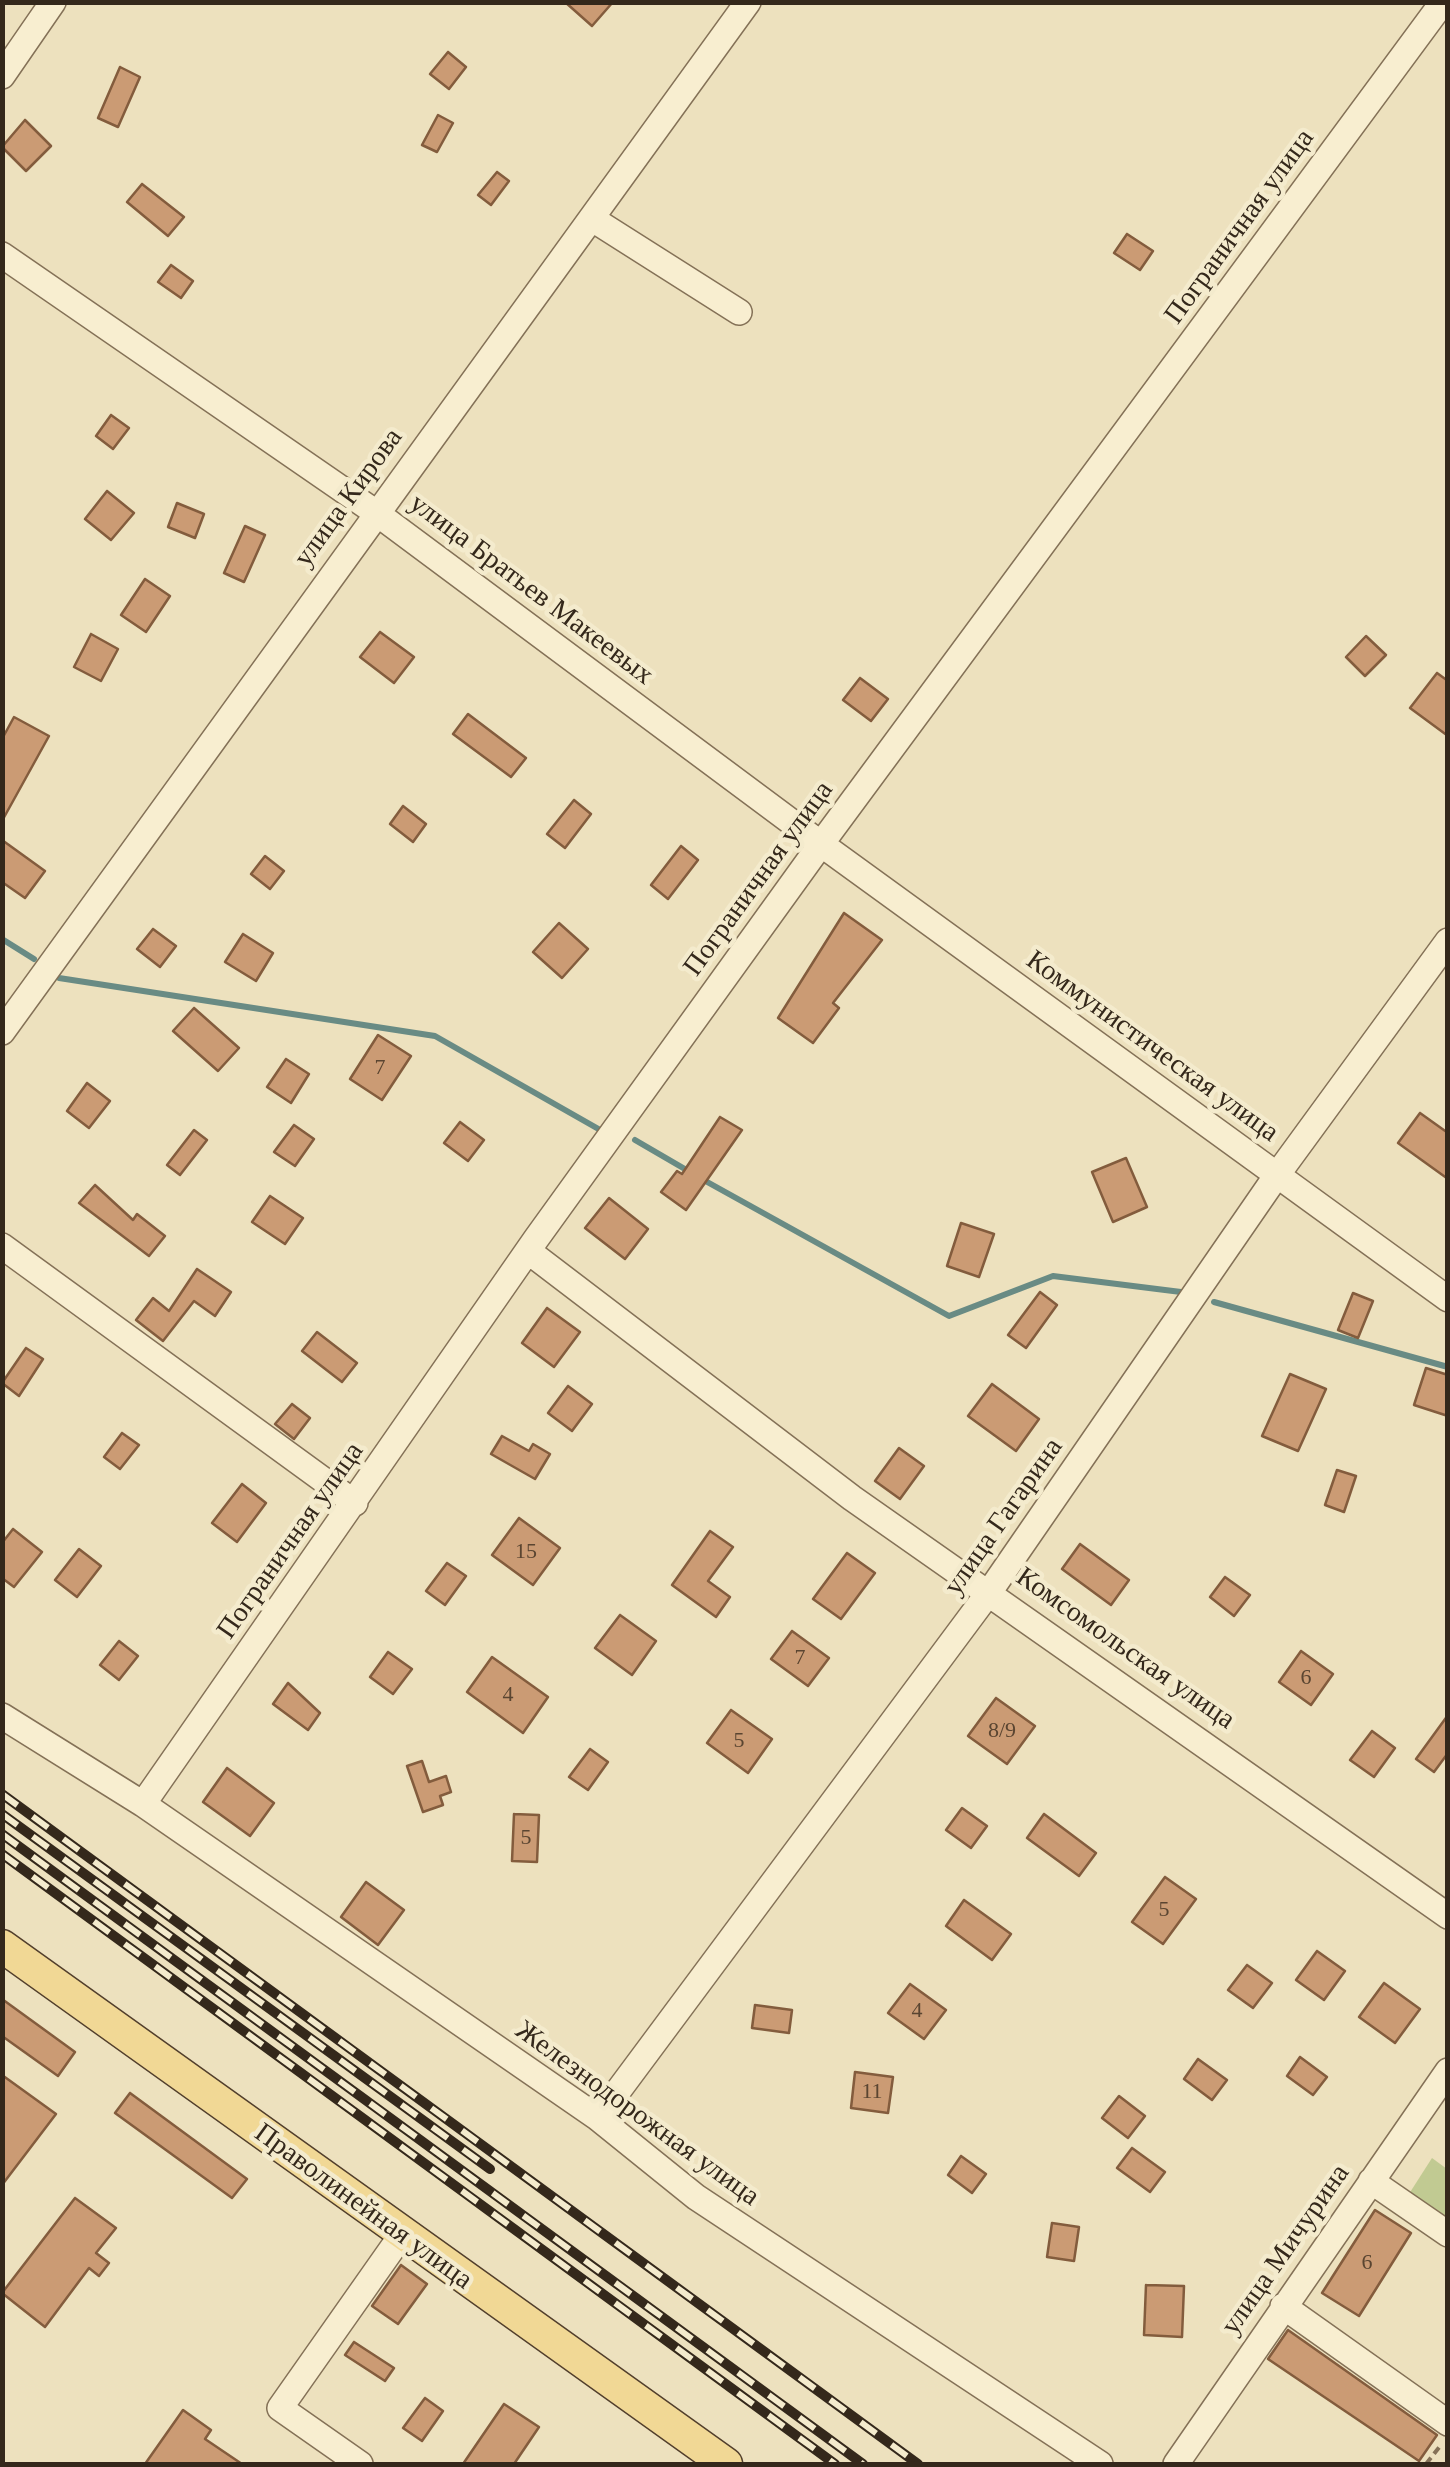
<!DOCTYPE html>
<meta charset="utf-8">
<style>
body{margin:0}
#map{position:relative;width:1450px;height:2467px;overflow:hidden;background:#ede1be;font-family:Georgia,serif}
canvas{display:block}
.frame{position:absolute;inset:0;border:5px solid #34281b;pointer-events:none}
</style>
<div id="map">
<canvas width="1450" height="2467"></canvas>
<div class="frame"></div>
</div>
<script>
const ctx = document.querySelector('canvas').getContext('2d');
ctx.lineJoin = 'round';
function fill(path, color) {
  ctx.fillStyle = color;
  ctx.fill(path, 'evenodd');
}
function poly(rows) {
  const path = new Path2D();
  for (const r of rows) {
    path.moveTo(r[0], r[1]);
    for (let i = 2; i < r.length; i += 2) path.lineTo(r[i], r[i + 1]);
  }
  return path;
}
function trace(path, color, width, dash) {
  ctx.strokeStyle = color;
  ctx.lineWidth = width;
  ctx.lineCap = dash ? 'butt' : 'round';
  ctx.setLineDash(dash || []);
  ctx.stroke(path);
}
function write(font, color, halo, rows, align = 'center') {
  ctx.font = font + ' Georgia,serif';
  ctx.lineWidth = 9;
  ctx.setLineDash([]);
  ctx.textBaseline = 'middle';
  ctx.strokeStyle = halo;
  ctx.fillStyle = color;
  for (const [text, x, y, turn = 0] of rows) {
    ctx.save();
    ctx.translate(x, y);
    ctx.rotate((+turn || 0) * Math.PI / 180);
    ctx.textAlign = isNaN(turn) ? turn : align;
    if (halo) ctx.strokeText(text, 0, 0);
    ctx.fillText(text, 0, 0);
    ctx.restore();
  }
}
fill(poly([
 [1432,2158,1447,2169,1447,2224,1407,2197]
]), '#c1ca92');
trace(poly([
 [2,939,34,959],
 [54,974,59,978,435,1036,602,1131],
 [635,1140,690,1172],
 [700,1178,949,1316,1053,1276,1181,1292],
 [1214,1302,1448,1367]
]), '#698b84', 6);
const building = poly([
 [565,2,613,2,592,26,565,2],
 [448,52,466,67,449,89,430,74,448,52],
 [120,67,140,77,118,127,98,118,120,67],
 [438,115,453,123,437,152,422,145,438,115],
 [25,120,51,146,26,171,2,147,25,120],
 [497,172,509,181,491,205,478,195,497,172],
 [142,184,184,217,168,236,127,202,142,184],
 [1127,234,1153,251,1140,270,1114,253,1127,234],
 [171,265,193,281,181,298,158,282,171,265],
 [111,415,129,428,113,449,96,436,111,415],
 [107,491,134,513,111,540,85,519,107,491],
 [177,503,204,514,195,538,168,527,177,503],
 [245,526,265,535,244,582,224,573,245,526],
 [145,579,170,596,146,632,121,615,145,579],
 [380,632,414,657,394,683,360,657,380,632],
 [91,634,118,649,101,681,74,667,91,634],
 [1366,636,1386,655,1365,676,1346,657,1366,636],
 [1437,673,1448,681,1448,736,1410,708,1437,673],
 [860,678,888,699,871,721,843,700,860,678],
 [468,714,526,758,511,777,453,734,468,714],
 [14,717,49,736,2,821,2,739,14,717],
 [574,800,591,814,565,848,547,834,574,800],
 [403,806,426,824,413,842,390,824,403,806],
 [2,840,45,871,25,898,2,882,2,840],
 [681,846,698,860,668,899,651,885,681,846],
 [265,856,284,871,270,889,251,874,265,856],
 [844,913,882,940,833,1003,839,1008,813,1043,778,1018,844,913],
 [559,923,588,949,562,978,533,952,559,923],
 [153,929,176,946,160,967,137,949,153,929],
 [243,934,273,953,256,981,225,962,243,934],
 [194,1008,239,1048,218,1071,173,1031,194,1008],
 [378,1035,411,1056,382,1100,350,1079,378,1035],
 [286,1059,309,1074,291,1103,267,1087,286,1059],
 [87,1083,110,1101,89,1128,67,1111,87,1083],
 [1420,1113,1448,1133,1448,1179,1398,1143,1420,1113],
 [720,1117,742,1130,686,1210,661,1192,677,1171,682,1174,720,1117],
 [460,1122,484,1140,468,1161,444,1143,460,1122],
 [294,1125,314,1139,295,1166,274,1152,294,1125],
 [194,1130,207,1140,180,1175,167,1165,194,1130],
 [1126,1158,1147,1207,1113,1222,1092,1172,1126,1158],
 [95,1185,133,1220,137,1214,165,1236,149,1256,79,1203,95,1185],
 [270,1196,303,1218,285,1244,252,1222,270,1196],
 [609,1198,648,1229,625,1259,585,1228,609,1198],
 [961,1223,994,1234,979,1277,947,1266,961,1223],
 [197,1269,231,1292,215,1316,194,1301,163,1341,136,1320,153,1298,169,1311,197,1269],
 [1040,1292,1057,1305,1026,1348,1008,1335,1040,1292],
 [1353,1293,1373,1301,1358,1338,1338,1330,1353,1293],
 [547,1308,580,1332,554,1367,522,1343,547,1308],
 [317,1332,357,1363,342,1382,302,1351,317,1332],
 [26,1348,43,1359,19,1396,2,1383,26,1348],
 [1426,1368,1448,1375,1448,1416,1414,1405,1426,1368],
 [1290,1374,1326,1389,1298,1451,1262,1436,1290,1374],
 [992,1384,1039,1419,1016,1451,968,1416,992,1384],
 [568,1386,592,1404,572,1431,548,1413,568,1386],
 [292,1404,310,1418,294,1439,275,1424,292,1404],
 [122,1433,139,1445,120,1469,104,1457,122,1433],
 [502,1436,529,1451,533,1444,550,1454,535,1479,491,1454,502,1436],
 [899,1448,924,1466,900,1499,875,1481,899,1448],
 [1337,1470,1356,1476,1344,1512,1325,1505,1337,1470],
 [242,1484,266,1503,237,1542,212,1523,242,1484],
 [519,1518,560,1548,533,1585,492,1555,519,1518],
 [13,1529,42,1552,14,1587,2,1578,2,1543,13,1529],
 [710,1531,733,1547,708,1581,730,1597,716,1617,672,1585,710,1531],
 [1080,1544,1129,1580,1111,1605,1062,1569,1080,1544],
 [79,1549,101,1566,77,1597,55,1580,79,1549],
 [847,1553,875,1573,841,1619,813,1599,847,1553],
 [447,1563,466,1576,445,1605,426,1591,447,1563],
 [1225,1577,1250,1595,1234,1616,1210,1597,1225,1577],
 [620,1615,656,1641,632,1675,595,1648,620,1615],
 [792,1631,829,1658,808,1686,771,1659,792,1631],
 [119,1641,138,1656,119,1680,100,1665,119,1641],
 [1301,1651,1333,1674,1311,1705,1279,1682,1301,1651],
 [388,1652,412,1669,393,1694,370,1677,388,1652],
 [492,1657,548,1697,523,1733,467,1692,492,1657],
 [288,1683,320,1713,308,1730,273,1704,288,1683],
 [996,1698,1035,1726,1007,1764,968,1736,996,1698],
 [731,1710,772,1739,748,1773,707,1743,731,1710],
 [1448,1715,1448,1753,1434,1772,1416,1759,1448,1715],
 [1372,1731,1395,1748,1374,1777,1350,1760,1372,1731],
 [590,1749,608,1762,588,1790,569,1777,590,1749],
 [422,1761,429,1782,446,1776,451,1792,440,1796,443,1805,423,1812,407,1766,422,1761],
 [227,1768,274,1803,250,1836,203,1802,227,1768],
 [962,1808,987,1826,971,1848,946,1830,962,1808],
 [514,1814,539,1815,537,1862,512,1861,514,1814],
 [1044,1814,1096,1853,1079,1876,1027,1838,1044,1814],
 [1165,1877,1196,1899,1163,1944,1132,1922,1165,1877],
 [366,1882,404,1910,378,1945,341,1917,366,1882],
 [964,1900,1011,1934,992,1960,946,1926,964,1900],
 [1317,1951,1345,1971,1324,2000,1296,1980,1317,1951],
 [1247,1965,1272,1983,1253,2008,1228,1990,1247,1965],
 [1384,1983,1420,2009,1395,2043,1359,2017,1384,1983],
 [910,1984,946,2010,924,2039,888,2013,910,1984],
 [2,1999,75,2052,58,2076,2,2036,2,1999],
 [755,2005,792,2010,789,2033,752,2028,755,2005],
 [1300,2057,1327,2077,1313,2095,1287,2076,1300,2057],
 [1198,2059,1227,2080,1212,2100,1184,2079,1198,2059],
 [855,2072,893,2077,888,2113,851,2108,855,2072],
 [2,2075,56,2114,2,2185,2,2075],
 [130,2093,247,2179,232,2198,115,2113,130,2093],
 [1119,2096,1145,2116,1128,2138,1102,2118,1119,2096],
 [1132,2148,1165,2172,1150,2192,1117,2168,1132,2148],
 [961,2156,986,2174,972,2193,948,2175,961,2156],
 [75,2198,116,2228,96,2253,109,2263,99,2276,89,2268,45,2327,2,2293,75,2198],
 [1375,2210,1411,2233,1359,2316,1322,2293,1375,2210],
 [1052,2223,1079,2227,1074,2261,1047,2257,1052,2223],
 [401,2265,427,2284,398,2324,372,2306,401,2265],
 [1146,2285,1184,2286,1182,2337,1144,2335,1146,2285],
 [1288,2330,1437,2435,1419,2461,1268,2359,1288,2330],
 [354,2342,394,2368,385,2381,345,2355,354,2342],
 [425,2398,443,2411,422,2441,403,2428,425,2398],
 [504,2404,539,2427,514,2464,463,2464,504,2404],
 [183,2410,211,2430,205,2439,242,2464,145,2464,183,2410]
]);
fill(building, '#cb9b74');
trace(building, '#835c3d', 2.5);
const minor = poly([
 [2,76,53,2],
 [594,220,739,312],
 [2,255,375,512,821,844,1448,1299],
 [2,1032,748,2],
 [2,1246,355,1503],
 [528,1251,852,1498,1448,1916],
 [2,1716,143,1804,598,2118,696,2197,1100,2464],
 [143,1804,536,1239,821,844,1443,2],
 [598,2118,990,1591,1277,1175,1448,941],
 [1371,2181,1448,2234],
 [1283,2306,1448,2423],
 [360,2464,280,2408,401,2236],
 [1176,2464,1448,2071]
]);
const major = poly([
 [2,1946,726,2464]
]);
trace(minor, '#847157', 28);
trace(major, '#523f2c', 35);
trace(poly([
 [1426,2464,1441,2445]
]), '#847157', 4, [8, 5]);
trace(minor, '#f8eed0', 25);
trace(major, '#f1d895', 32);
const rail = poly([
 [2,1794,918,2464],
 [2,1814,490,2169],
 [2,1834,863,2464],
 [2,1854,835,2464]
]);
trace(rail, '#34281b', 10);
trace(rail, '#f4ebcd', 6, [19]);
write('22px', '#5a4531', null, [
 ["7",380,1068],
 ["15",526,1552],
 ["7",800,1658],
 ["6",1306,1678],
 ["4",508,1695],
 ["8/9",1002,1731],
 ["5",739,1741],
 ["5",526,1838],
 ["5",1164,1910],
 ["4",917,2011],
 ["11",872,2092],
 ["6",1367,2263]
]);
write('28px', '#34281b', '#f4ebcd', [
 ["Пограничная улица",1240,227,-54],
 ["улица Кирова",349,498,-54],
 ["улица Братьев Макеевых",531,590,37],
 ["Пограничная улица",759,879,-54],
 ["Коммунистическая улица",1152,1047,36],
 ["улица Гагарина",1004,1517,-55],
 ["Пограничная улица",291,1541,-55],
 ["Комсомольская улица",1125,1649,35],
 ["Железнодорожная улица",637,2114,36],
 ["Праволинейная улица",363,2207,36],
 ["улица Мичурина",1286,2250,-55]
]);
</script>
